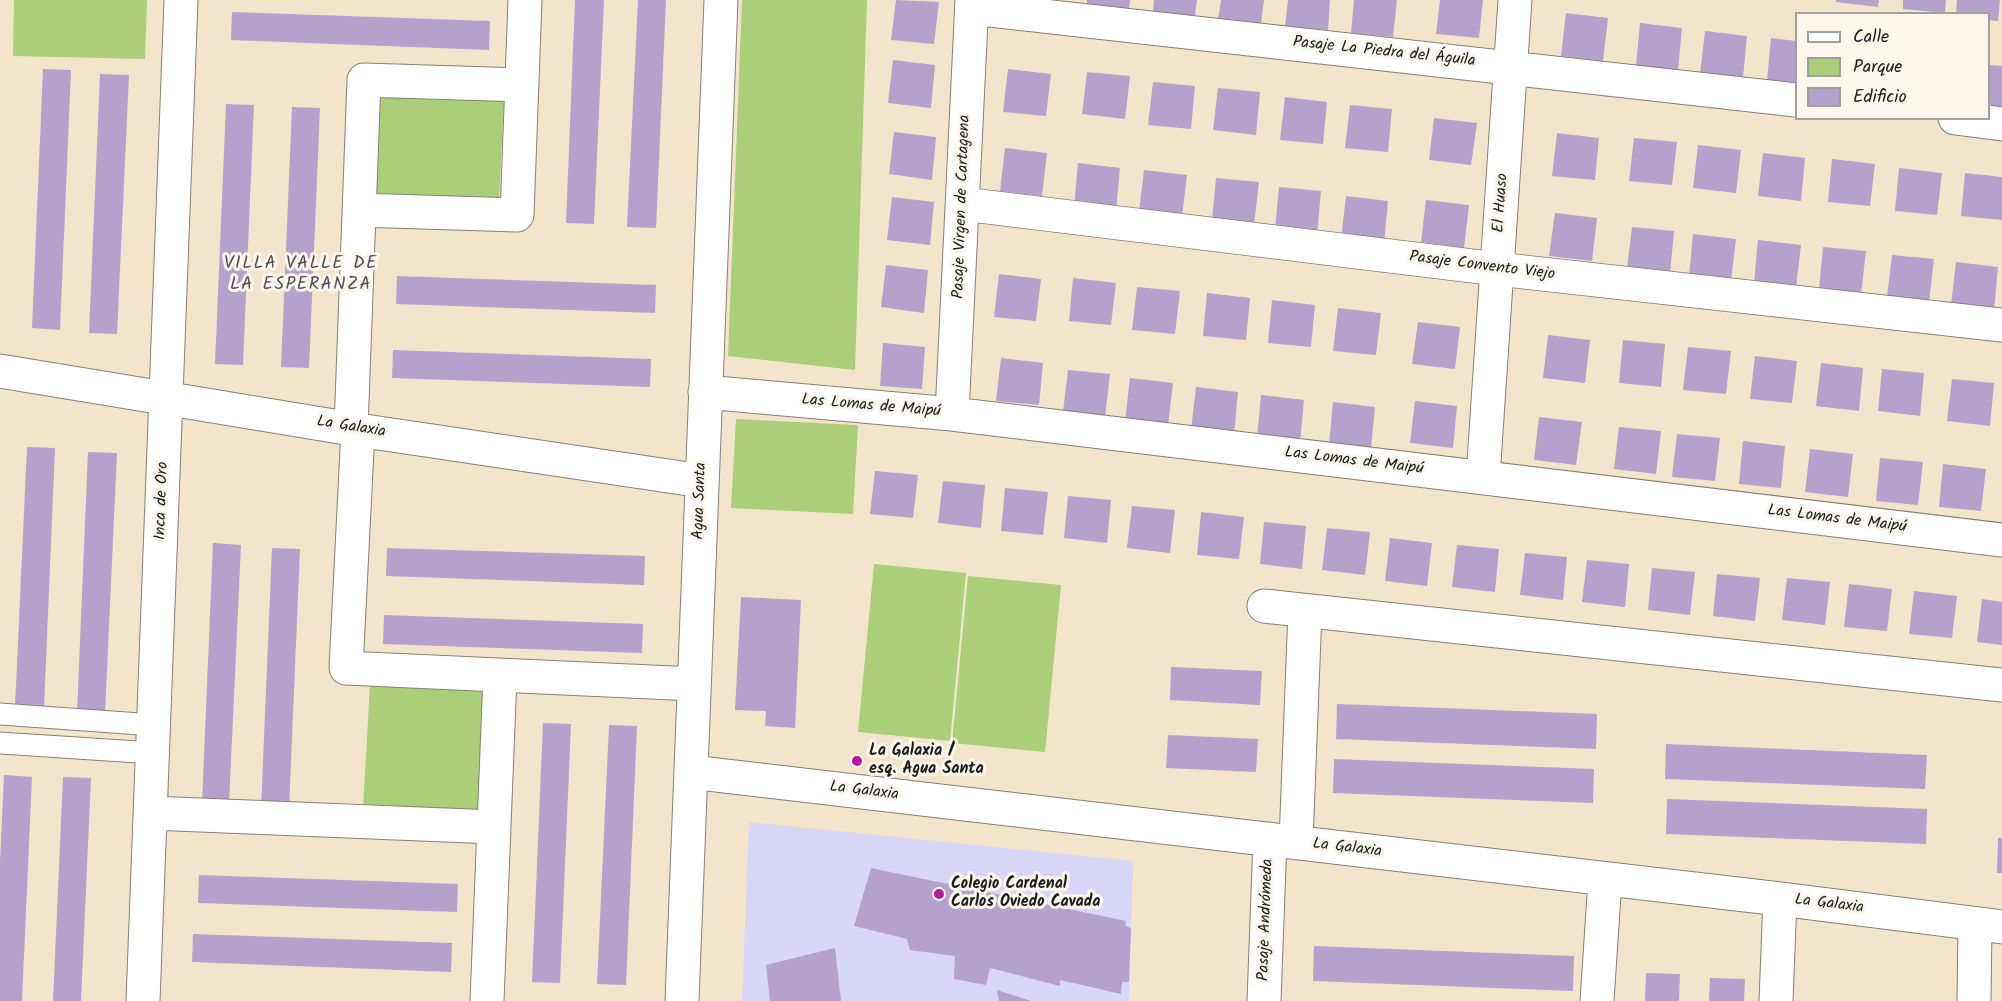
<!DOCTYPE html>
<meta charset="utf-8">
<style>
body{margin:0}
#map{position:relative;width:2002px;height:1001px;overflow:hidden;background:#f2e5cb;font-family:Kalam,sans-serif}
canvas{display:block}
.legend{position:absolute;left:1795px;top:12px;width:195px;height:108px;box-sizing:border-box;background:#fbf7ec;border:2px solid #a29f99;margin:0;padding:8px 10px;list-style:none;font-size:18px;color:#1c1c1c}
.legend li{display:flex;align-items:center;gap:12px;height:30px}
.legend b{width:30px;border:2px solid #a29f99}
</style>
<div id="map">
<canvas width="2002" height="1001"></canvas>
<ul class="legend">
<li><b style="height:8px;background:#fff"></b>Calle</li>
<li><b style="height:16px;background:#aacf78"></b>Parque</li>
<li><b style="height:16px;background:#b4a2cc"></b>Edificio</li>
</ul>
</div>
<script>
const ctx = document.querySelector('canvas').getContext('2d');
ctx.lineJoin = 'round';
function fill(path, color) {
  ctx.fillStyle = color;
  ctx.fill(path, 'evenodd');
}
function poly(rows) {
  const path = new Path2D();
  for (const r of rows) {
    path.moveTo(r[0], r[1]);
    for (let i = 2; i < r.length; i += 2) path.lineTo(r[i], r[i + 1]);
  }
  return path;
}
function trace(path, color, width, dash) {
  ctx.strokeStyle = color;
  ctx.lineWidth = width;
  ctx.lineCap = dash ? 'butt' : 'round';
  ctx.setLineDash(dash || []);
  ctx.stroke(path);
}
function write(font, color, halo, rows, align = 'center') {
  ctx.font = font + ' Kalam,sans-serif';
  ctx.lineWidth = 6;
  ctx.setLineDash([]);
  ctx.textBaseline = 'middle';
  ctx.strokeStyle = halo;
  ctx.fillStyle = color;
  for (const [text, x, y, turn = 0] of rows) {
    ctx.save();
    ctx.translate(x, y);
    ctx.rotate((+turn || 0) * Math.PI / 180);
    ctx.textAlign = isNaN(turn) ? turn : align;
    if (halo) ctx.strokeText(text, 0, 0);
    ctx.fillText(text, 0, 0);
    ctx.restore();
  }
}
fill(poly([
 [749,822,1133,861,1129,1001,742,1001]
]), '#d8d7f8');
fill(poly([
 [14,0,147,0,145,59,13,56],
 [742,0,867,0,855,370,728,356],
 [380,94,504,98,499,203,374,199],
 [736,419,858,425,853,514,731,508],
 [874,564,966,573,950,741,858,732],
 [968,576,1061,585,1045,752,952,743],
 [370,684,489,691,482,816,363,809]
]), '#aacf78');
fill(poly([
 [575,0,604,0,594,224,566,223],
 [638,0,666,0,656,228,627,227],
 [896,0,939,2,934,44,891,40],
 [1087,0,1130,0,1129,8,1087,4],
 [1154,0,1197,0,1195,16,1153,12],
 [1221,0,1264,0,1261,24,1218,20],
 [1288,0,1330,0,1328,30,1285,26],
 [1354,0,1397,0,1393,37,1351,33],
 [1440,0,1483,0,1479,38,1436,34],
 [1836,0,1879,0,1878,7,1836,2],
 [1903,0,1946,0,1945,13,1903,9],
 [1957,0,2000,0,1998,21,1988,20,1988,14,1956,14],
 [232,12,490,21,489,50,231,40],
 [1566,13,1608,18,1603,61,1561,56],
 [1640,23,1682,28,1678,70,1636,66],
 [1705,31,1747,36,1743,78,1700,74],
 [1771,38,1796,41,1796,84,1767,81],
 [893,60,935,65,931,108,888,103],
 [1988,65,2002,66,2002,109,1988,108],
 [43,69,71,70,60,330,32,328],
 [1008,69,1051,74,1046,116,1003,112],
 [1087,72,1130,76,1125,119,1082,114],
 [100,74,129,75,117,334,89,333],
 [1153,82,1195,86,1191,129,1148,125],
 [1218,88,1260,92,1256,135,1213,130],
 [1285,97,1327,102,1323,144,1280,140],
 [226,104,254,105,243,365,215,364],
 [1350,105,1392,109,1388,152,1345,148],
 [292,107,320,108,309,368,281,367],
 [1434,118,1477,123,1471,165,1429,160],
 [894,132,936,137,932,180,889,174],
 [1557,133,1599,138,1595,180,1552,176],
 [1634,138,1677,142,1672,185,1629,181],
 [1698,145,1741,150,1736,193,1693,188],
 [1005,148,1047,153,1042,196,1000,191],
 [1763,153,1805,158,1801,201,1758,196],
 [1832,159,1875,164,1870,206,1828,202],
 [1078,163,1120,168,1116,210,1074,206],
 [1899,168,1942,173,1937,215,1895,211],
 [1144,170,1187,175,1182,217,1139,212],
 [1965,173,2002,177,2002,220,1961,216],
 [1216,178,1259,182,1254,225,1212,220],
 [1279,187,1321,191,1317,234,1275,229],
 [1346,196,1388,201,1384,243,1341,239],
 [892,197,934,202,930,245,887,240],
 [1426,200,1469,205,1464,248,1421,242],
 [1555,213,1597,218,1592,261,1549,256],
 [1632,227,1674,231,1670,274,1627,269],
 [1693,234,1736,239,1731,281,1689,277],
 [1758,240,1801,245,1796,287,1754,283],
 [1823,247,1866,251,1861,294,1819,290],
 [1892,255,1934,259,1929,302,1887,297],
 [1956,262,1998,267,1994,310,1951,305],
 [886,265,928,270,924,313,881,307],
 [999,274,1041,279,1036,321,994,317],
 [397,276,656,285,655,313,396,304],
 [1073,278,1116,283,1111,325,1069,321],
 [1137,287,1180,291,1175,334,1132,330],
 [1207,293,1250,298,1246,340,1203,336],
 [1272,300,1315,305,1311,347,1268,343],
 [1338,308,1381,313,1376,355,1333,351],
 [1418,322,1460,327,1455,369,1412,364],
 [1548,335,1590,340,1585,383,1543,378],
 [1623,340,1665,344,1661,387,1619,383],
 [883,343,925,347,922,389,880,386],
 [1688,347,1731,351,1726,394,1683,390],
 [393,350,651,359,650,387,392,378],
 [1755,356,1797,361,1792,403,1750,399],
 [1001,358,1043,363,1039,405,996,401],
 [1821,363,1863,368,1859,411,1816,406],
 [1882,369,1924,373,1920,416,1878,411],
 [1068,370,1110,374,1105,417,1063,412],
 [1130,378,1173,383,1168,425,1125,421],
 [1952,379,1994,383,1990,426,1947,421],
 [1196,387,1238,392,1234,435,1191,430],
 [1261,395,1304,400,1300,443,1257,438],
 [1415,401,1457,406,1453,448,1410,443],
 [1333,402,1375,407,1371,449,1329,445],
 [1539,417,1582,422,1576,465,1534,460],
 [1619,427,1661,431,1656,474,1614,469],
 [1677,434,1720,438,1715,481,1672,477],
 [1743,441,1785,446,1781,488,1739,484],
 [27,447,55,448,44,708,15,707],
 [1810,449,1853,454,1848,497,1805,492],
 [88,452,117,453,105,713,77,712],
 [1880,458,1923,462,1918,505,1876,501],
 [1943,464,1986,469,1981,511,1939,507],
 [875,471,918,475,913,518,870,514],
 [943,481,985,485,981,528,938,523],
 [1005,488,1048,492,1043,535,1001,531],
 [1068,496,1111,500,1107,543,1064,538],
 [1132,506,1175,510,1170,553,1127,548],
 [1201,512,1244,517,1239,559,1197,555],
 [1264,522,1306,526,1302,569,1260,564],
 [1327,528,1370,532,1365,575,1322,570],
 [1390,538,1432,543,1427,586,1385,581],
 [213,543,241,545,229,804,202,803],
 [1457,545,1499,549,1495,592,1452,587],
 [272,548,300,549,289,809,261,808],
 [387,548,645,556,644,585,386,576],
 [1525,553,1567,557,1563,600,1520,595],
 [1587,560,1629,564,1625,607,1582,602],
 [1652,568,1695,572,1690,615,1648,610],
 [1717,574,1760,578,1755,621,1713,616],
 [1787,578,1830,582,1825,625,1782,620],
 [1849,584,1892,589,1887,631,1844,627],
 [1914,591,1957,596,1952,638,1909,634],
 [741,597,801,600,795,728,765,726,766,711,735,710],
 [1982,599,2002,602,2002,645,1977,642],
 [384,615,643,624,642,653,383,644],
 [1171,667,1262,671,1260,705,1170,700],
 [1337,704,1597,714,1596,749,1336,739],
 [543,723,571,724,560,983,532,982],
 [609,725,637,726,626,985,597,984],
 [1168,735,1258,739,1256,772,1166,768],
 [1666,744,1927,755,1925,789,1665,779],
 [1334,759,1594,769,1593,803,1333,793],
 [4,775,32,777,22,1001,0,1001,0,861],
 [63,777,91,778,81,1001,53,1001],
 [1667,799,1927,809,1926,844,1666,834],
 [1998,838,2002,838,2002,873,1997,873],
 [871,868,1126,921,1125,926,1131,928,1129,982,1122,982,1121,994,1060,980,1060,986,990,968,986,985,954,979,955,956,910,950,907,939,854,926],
 [199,875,458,884,457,912,198,903],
 [193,934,452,943,451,972,192,962],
 [1314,946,1574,956,1573,991,1313,981],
 [835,948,841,1001,770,1001,766,965],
 [1646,973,1680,974,1679,1001,1645,1001],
 [1710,978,1745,979,1744,1001,1709,1001],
 [997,990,1031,1001,999,1001]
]), '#b4a2cc');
const service = poly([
 [0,714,154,725],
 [0,743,153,753]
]);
const minor = poly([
 [972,8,1796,100],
 [1955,118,2002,124],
 [963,204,1497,269,2002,325],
 [359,210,517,215,525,0],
 [0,371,358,430,702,481],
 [705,392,952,414,2002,540],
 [952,414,972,0],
 [351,428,364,80,522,85],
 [358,430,346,668,694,684],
 [1483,477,1515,0],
 [1264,606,2002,685],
 [691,772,1780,899,2002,927],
 [151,813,494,827],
 [1296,842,1305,611],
 [143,1001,181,0],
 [487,1001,500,676],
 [682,1001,721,0],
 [1264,1001,1270,839],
 [1597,1001,1605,880],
 [1776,1001,1780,899],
 [1974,1001,1975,924]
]);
trace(service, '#878074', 23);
trace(minor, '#878074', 35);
trace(service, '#fff', 21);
trace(minor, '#fff', 33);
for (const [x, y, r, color] of [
 [857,761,6,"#b5179e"],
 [939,894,6,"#b5179e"]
]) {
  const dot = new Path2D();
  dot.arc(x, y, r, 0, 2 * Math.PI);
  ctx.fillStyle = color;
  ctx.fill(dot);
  trace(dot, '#fbf7ec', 2);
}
write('16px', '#1c1c1c', '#fbf7ec', [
 ["Pasaje La Piedra del Águila",1384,53,6],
 ["El Huaso",1502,203,-86],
 ["Pasaje Virgen de Cartagena",963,207,-88],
 ["Pasaje Convento Viejo",1482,267,7],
 ["Las Lomas de Maipú",871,407,5],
 ["La Galaxia",351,428,9],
 ["Las Lomas de Maipú",1354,462,7],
 ["Inca de Oro",163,501,-88],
 ["Agua Santa",701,501,-88],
 ["Las Lomas de Maipú",1837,520,7],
 ["La Galaxia",864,792,7],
 ["La Galaxia",1347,849,7],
 ["La Galaxia",1829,905,7],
 ["Pasaje Andrómeda",1267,920,-88]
]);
write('bold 16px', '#1c1c1c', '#fbf7ec', [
 ["La Galaxia /",869,752],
 ["esq. Agua Santa",869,770],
 ["Colegio Cardenal",951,885],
 ["Carlos Oviedo Cavada",951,903]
], 'left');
ctx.letterSpacing = '1.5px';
write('18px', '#514b5a', '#fbf7ec', [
 ["VILLA VALLE DE",301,265],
 ["LA ESPERANZA",301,286]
]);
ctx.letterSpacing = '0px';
</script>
